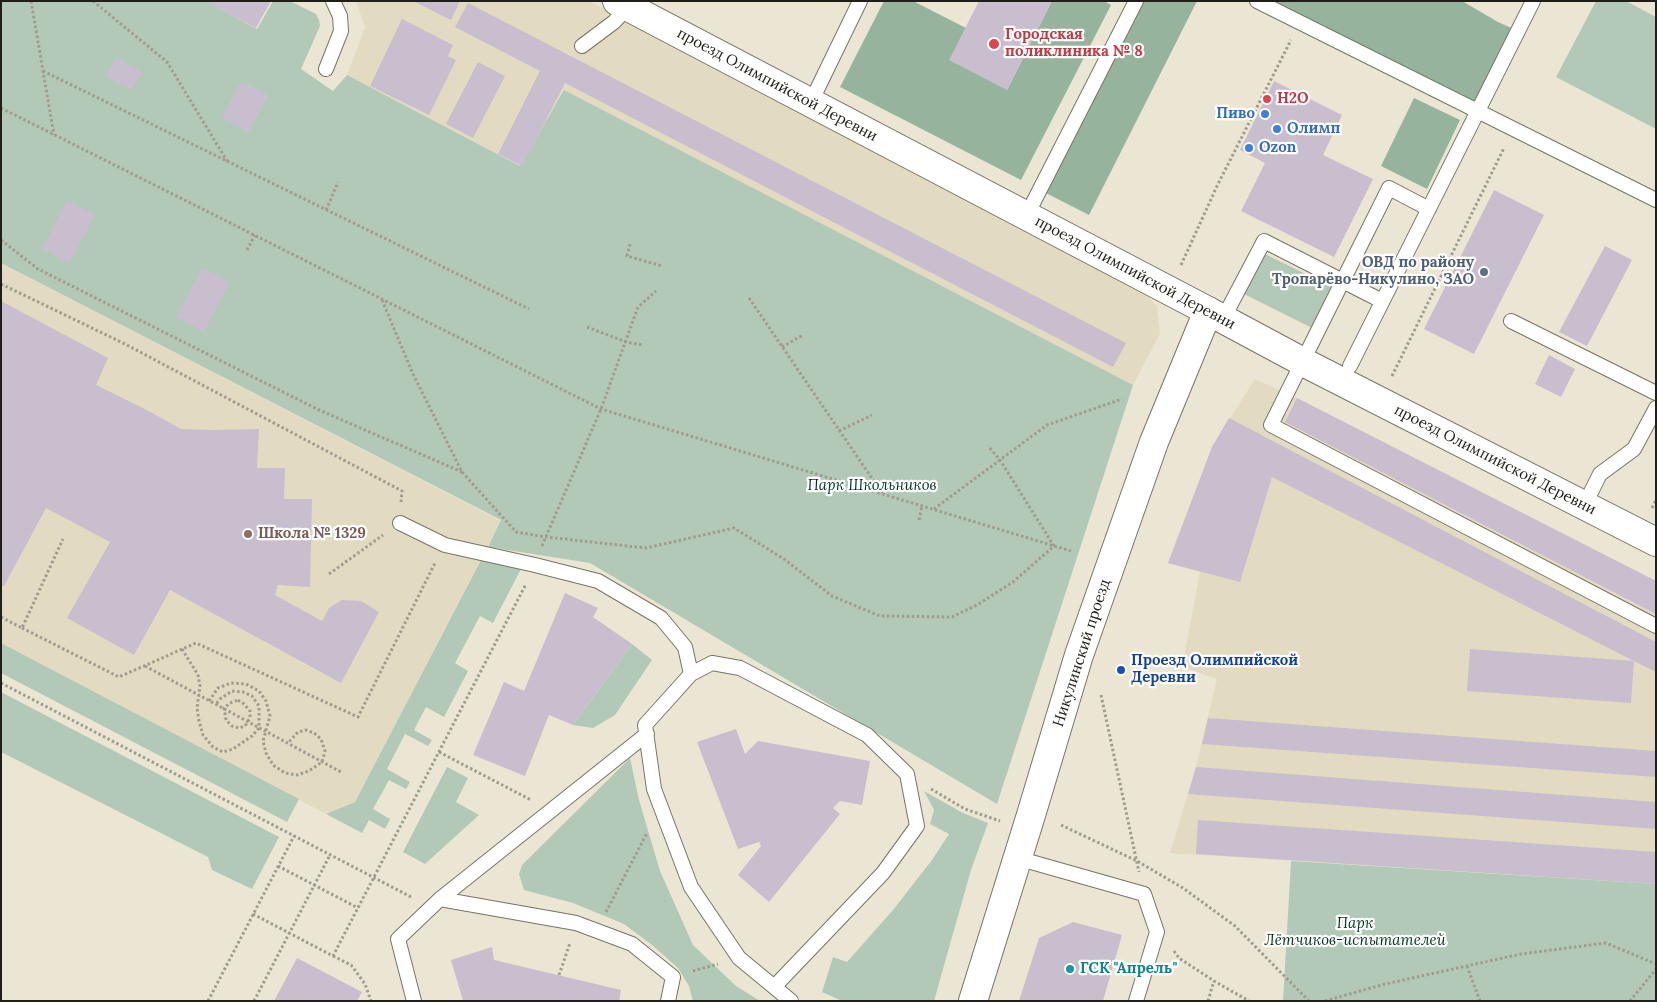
<!DOCTYPE html>
<meta charset="utf-8">
<style>
body{margin:0}
#map{position:relative;width:1657px;height:1002px;overflow:hidden;background:#ebe6d4;font-family:Lora,serif}
canvas{display:block}
.frame{position:absolute;inset:0;border:2px solid #1f1e17;pointer-events:none}
</style>
<div id="map">
<canvas width="1657" height="1002"></canvas>
<div class="frame"></div>
</div>
<script>
const ctx = document.querySelector('canvas').getContext('2d');
ctx.lineJoin = 'round';
function fill(path, color) {
  ctx.fillStyle = color;
  ctx.fill(path, 'evenodd');
}
function poly(rows) {
  const path = new Path2D();
  for (const r of rows) {
    path.moveTo(r[0], r[1]);
    for (let i = 2; i < r.length; i += 2) path.lineTo(r[i], r[i + 1]);
  }
  return path;
}
function trace(path, color, width, dash) {
  ctx.strokeStyle = color;
  ctx.lineWidth = width;
  ctx.lineCap = dash ? 'butt' : 'round';
  ctx.setLineDash(dash || []);
  ctx.stroke(path);
}
function write(font, color, halo, rows, align = 'center') {
  ctx.font = font + ' Lora,serif';
  ctx.lineWidth = 4.5;
  ctx.setLineDash([]);
  ctx.textBaseline = 'middle';
  ctx.strokeStyle = halo;
  ctx.fillStyle = color;
  for (const [text, x, y, turn = 0] of rows) {
    ctx.save();
    ctx.translate(x, y);
    ctx.rotate((+turn || 0) * Math.PI / 180);
    ctx.textAlign = isNaN(turn) ? turn : align;
    if (halo) ctx.strokeText(text, 0, 0);
    ctx.fillText(text, 0, 0);
    ctx.restore();
  }
}
fill(poly([
 [356,1,589,1,1140,290,1157,306,1160,334,1133,385,565,91,520,166,347,75,365,27],
 [1,263,501,521,355,802,326,814,1,643],
 [1255,379,1297,398,1656,581,1656,884,1170,853,1196,767,1217,679,1182,667,1200,572,1168,563,1212,447]
]), '#e2dbc2');
fill(poly([
 [1,1,206,1,257,29,273,1,290,1,316,14,319,20,320,26,301,69,333,91,347,75,520,166,564,90,1133,385,997,804,590,563,488,547,501,520,1,263],
 [1596,1,1626,1,1656,17,1656,129,1556,77],
 [1259,251,1338,290,1318,331,1238,291],
 [481,560,521,569,493,623,480,616,455,663,468,671,444,717,426,707,414,730,432,740,428,746,405,734,387,769,410,782,406,789,389,780,373,809,390,819,385,829,369,820,362,833,326,814,355,802],
 [1,643,299,799,287,822,1,673],
 [632,644,652,660,615,715,593,728,573,725],
 [1,692,279,837,252,889,212,870,208,857,1,752],
 [630,758,639,800,660,871,693,945,736,986,760,1001,693,1001,689,986,678,968,652,945,624,924,573,903,524,890,519,874,522,865],
 [447,767,468,778,456,802,479,815,425,864,403,852],
 [924,791,963,813,988,823,971,870,934,1001,842,1001,822,992,833,957,847,962,893,910,932,860,949,834,930,824,934,810],
 [1291,861,1656,884,1656,1001,1283,1001]
]), '#b3c9b8');
fill(poly([
 [884,1,913,1,966,28,1007,90,1052,1,1104,1,1111,5,1021,180,840,87],
 [1136,1,1197,1,1089,215,1040,190],
 [1257,1,1462,1,1498,22,1518,31,1477,112],
 [1414,98,1460,120,1427,189,1381,166]
]), '#96b49d');
fill(poly([
 [205,1,271,1,256,28],
 [413,1,460,1,451,20],
 [979,1,1052,1,1007,90,949,60],
 [468,3,1126,343,1113,367,565,83,522,166,498,154,540,71,455,27],
 [402,19,453,45,448,56,456,60,429,115,370,86],
 [116,58,142,72,132,90,106,76],
 [478,62,505,76,473,138,446,124],
 [241,81,268,95,249,132,222,118],
 [1274,81,1342,115,1323,155,1373,179,1334,257,1241,211,1265,163,1240,150],
 [1494,190,1544,215,1474,354,1424,329],
 [67,200,95,215,69,264,42,249],
 [1605,246,1632,260,1587,346,1559,332],
 [202,268,230,282,204,332,176,317],
 [1,301,108,358,96,385,143,408,181,429,212,430,259,429,257,468,285,468,284,499,312,499,310,587,278,585,275,595,322,621,329,608,342,600,361,601,379,612,341,683,170,590,134,655,67,618,110,542,46,508,4,586,1,585],
 [1549,355,1575,369,1561,397,1535,384],
 [1297,398,1656,581,1656,614,1285,422],
 [1229,418,1656,642,1656,672,1634,661,1631,703,1467,691,1470,649,1634,661,1272,477,1240,582,1168,563,1212,447],
 [565,593,598,608,593,617,632,644,573,725,549,715,525,776,473,755,504,682,524,691],
 [1208,718,1656,751,1656,777,1202,744],
 [736,729,745,754,758,741,870,761,862,805,840,801,833,808,840,814,769,902,738,875,761,846,759,842,738,849,697,742],
 [1196,767,1656,802,1656,829,1188,794],
 [1198,820,1656,852,1656,884,1196,854],
 [1073,922,1122,935,1103,1001,1019,1001,1039,938],
 [492,947,494,960,621,990,619,1001,463,1001,451,960],
 [297,958,362,992,357,1001,274,1001]
]), '#c8bece');
const lane = poly([
 [1257,1,1656,200],
 [582,46,614,22,628,7],
 [326,69,341,31,340,16,333,1],
 [811,102,860,1],
 [1033,203,1136,1],
 [1429,209,1389,188,1271,425,1656,626],
 [1223,319,1264,241,1382,301],
 [1511,321,1656,393],
 [1350,366,1533,1],
 [1591,492,1600,474,1634,449,1656,408],
 [400,523,445,545,535,565,598,581,661,618,685,647,691,674,645,725,654,789,691,887,739,958,791,1001],
 [691,674,712,663,740,668,867,735,907,774,917,826,883,873,774,987],
 [1017,858,1144,894,1157,932,1136,1001],
 [440,899,576,923,632,944,673,977,668,1001],
 [414,1001,398,939,440,899,647,734]
]);
const street = poly([
 [617,1,1208,311]
]);
const secondary = poly([
 [973,1001,1031,815,1079,655,1154,442,1208,311,1303,362,1656,542]
]);
trace(lane, '#787464', 16);
trace(street, '#787464', 30);
trace(secondary, '#787464', 30);
trace(poly([
 [31,1,54,135],
 [93,1,167,62,227,161],
 [43,71,529,309],
 [1,108,601,409,1071,551],
 [326,210,338,182],
 [1,240,38,269,319,410,462,472],
 [630,244,627,256,662,266],
 [247,250,255,235],
 [1181,265,1218,184,1291,40],
 [1,284,125,344,402,491,401,502],
 [749,298,882,493],
 [382,300,413,374,462,472,516,532,546,537,646,548,734,528,784,559,832,596,880,616,952,617,977,605,1013,582,1054,546,1000,460,988,446],
 [587,327,626,342,643,345],
 [782,347,803,335],
 [1392,376,1504,148],
 [839,431,872,415],
 [1652,508,1656,500],
 [934,509,1047,425,1122,399],
 [919,520,922,506],
 [542,546,601,409,638,307,656,291],
 [329,574,383,535],
 [1,617,22,628,63,539],
 [22,628,119,677,196,643,358,717,435,563],
 [182,649,198,675,200,686,197,708,199,721,203,735,213,747,223,752,233,749,252,736,259,728,259,706,252,696,243,692,232,691,220,699,216,704],
 [145,666,341,772],
 [1,683,413,898],
 [1101,695,1139,872],
 [238,700,244,704,250,711,250,718,245,726,239,728,232,726,226,720,224,708,230,703,238,700],
 [209,701,218,688,231,683,246,684,259,691,266,701,270,716,263,741,266,753,273,765,285,773,297,775,309,771,322,762,325,751,321,739,314,733,306,730,298,732,288,743],
 [439,752,531,800],
 [931,789,965,809,1000,821],
 [1061,825,1137,861,1183,888,1235,926,1309,1001],
 [278,866,358,908],
 [606,912,647,833],
 [253,914,333,956,526,584],
 [1174,951,1179,958,1214,981,1249,1001],
 [333,956,351,965,365,984,371,1001],
 [1467,966,1480,1001],
 [693,971,718,964],
 [559,975,570,943],
 [208,1001,294,836],
 [254,1001,330,855],
 [1208,1001,1214,981],
 [1325,1001,1385,984,1521,954,1606,943,1656,964],
 [1630,1001,1656,969]
]), '#9f9c8e', 3, [2.5, 2.5]);
trace(lane, '#fff', 14);
trace(street, '#fff', 28);
trace(secondary, '#fff', 28);
for (const [x, y, r, color] of [
 [994,44,6,"#e0444e"],
 [1267,99,5,"#e0444e"],
 [1265,114,5,"#3f7fe0"],
 [1277,129,5,"#3f7fe0"],
 [1249,148,5,"#3f7fe0"],
 [1484,272,5,"#5c6f8a"],
 [248,534,5,"#8d6e63"],
 [1121,670,5,"#1a4fb4"],
 [1070,969,5,"#0f9aa8"]
]) {
  const dot = new Path2D();
  dot.arc(x, y, r, 0, 2 * Math.PI);
  ctx.fillStyle = color;
  ctx.fill(dot);
  trace(dot, '#fff', 2);
}
write('bold 15px', '#be3a42', '#fff', [
 ["Городская",1005,35],
 ["поликлиника № 8",1005,52],
 ["H2O",1277,99]
], 'left');
write('15px', '#1f1e17', '#fff', [
 ["проезд Олимпийской Деревни",777,85,28],
 ["проезд Олимпийской Деревни",1135,273,28],
 ["проезд Олимпийской Деревни",1495,460,27],
 ["Никулинский проезд",1082,653,-72]
]);
write('bold 15px', '#366cbe', '#fff', [
 ["Пиво",1255,114,"right"],
 ["Олимп",1287,129],
 ["Ozon",1259,148]
], 'left');
write('bold 15px', '#4e5e75', '#fff', [
 ["ОВД по району",1474,263],
 ["Тропарёво-Никулино, ЗАО",1474,280]
], 'right');
write('italic 15px', '#013618', '#fff', [
 ["Парк Школьников",872,486],
 ["Парк",1355,924],
 ["Лётчиков-испытателей",1355,941]
]);
write('bold 15px', '#785e54', '#fff', [
 ["Школа № 1329",258,534]
], 'left');
write('bold 15px', '#164399', '#fff', [
 ["Проезд Олимпийской",1131,661],
 ["Деревни",1131,678]
], 'left');
write('bold 15px', '#0d838f', '#fff', [
 ["ГСК \"Апрель\"",1080,969]
], 'left');
</script>
